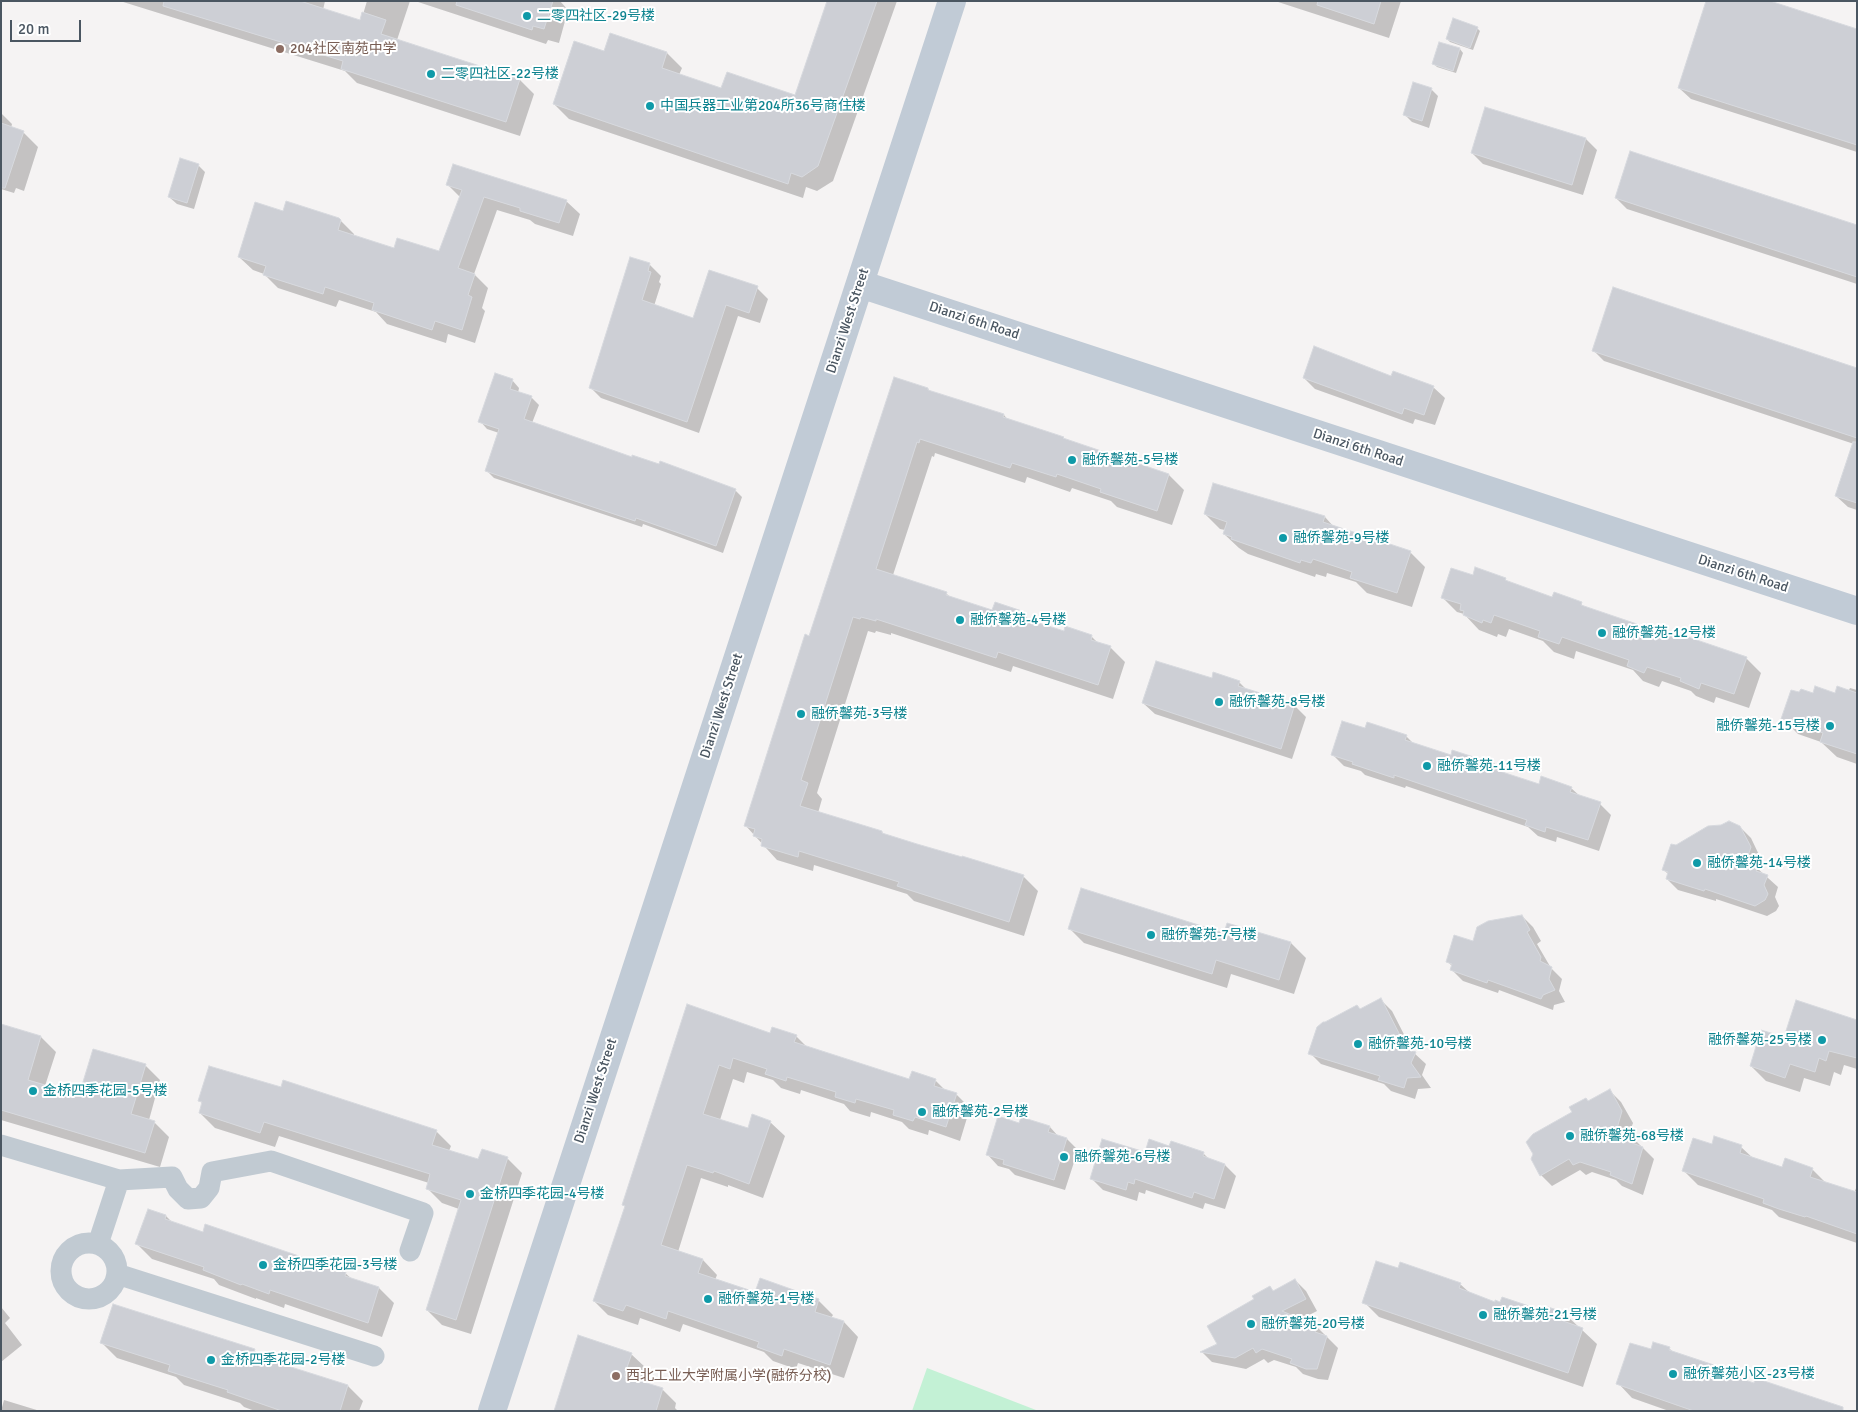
<!DOCTYPE html>
<meta charset="utf-8">
<style>
body{margin:0}
#map{position:relative;width:1858px;height:1412px;overflow:hidden;background:#f5f3f3;font-family:Signika,sans-serif}
canvas{display:block}
.frame{position:absolute;inset:0;border:2px solid #4a5661;pointer-events:none}
.scale{position:absolute;left:10px;top:20px;width:71px;height:22px;box-sizing:border-box;border:2px solid #4a5661;border-top:0;padding-left:6px;font-size:15px;line-height:18px;white-space:nowrap;color:#4a5661;-webkit-text-stroke:4px #fff;paint-order:stroke}
</style>
<div id="map">
<canvas width="1858" height="1412"></canvas>
<div class="frame"></div>
<div class="scale">20 m</div>
</div>
<script>
const ctx = document.querySelector('canvas').getContext('2d');
ctx.lineJoin = 'round';
function fill(path, color) {
  ctx.fillStyle = color;
  ctx.fill(path, 'evenodd');
}
function poly(rows) {
  const path = new Path2D();
  for (const r of rows) {
    if (r.length === 3) {
      path.moveTo(r[0] + r[2], r[1]);
      path.arc(r[0], r[1], r[2], 0, 2 * Math.PI);
      continue;
    }
    path.moveTo(r[0], r[1]);
    for (let i = 2; i < r.length; i += 2) path.lineTo(r[i], r[i + 1]);
  }
  return path;
}
function trace(path, color, width, dash) {
  ctx.strokeStyle = color;
  ctx.lineWidth = width;
  ctx.lineCap = dash ? 'butt' : 'round';
  ctx.setLineDash(dash || []);
  ctx.stroke(path);
}
function write(font, color, halo, rows, align = 'center') {
  ctx.font = font + ' Signika,"Noto Sans SC",sans-serif';
  ctx.lineWidth = 4;
  ctx.setLineDash([]);
  ctx.textBaseline = 'middle';
  ctx.strokeStyle = halo;
  ctx.fillStyle = color;
  for (const [text, x, y, turn = 0] of rows) {
    ctx.save();
    ctx.translate(x, y);
    ctx.rotate((+turn || 0) * Math.PI / 180);
    ctx.textAlign = isNaN(turn) ? turn : align;
    if (halo) ctx.strokeText(text, 0, 0);
    ctx.fillText(text, 0, 0);
    ctx.restore();
  }
}
fill(poly([
 [927,1368,1036,1410,1036,1411,912,1411]
]), '#c3f1d5');
fill(poly([
 [120,1,325,1,323,10,361,21,367,1,410,1,397,40,520,80,534,94,520,136,357,83,345,71],
 [415,1,560,1,568,10,559,43,548,40,546,44],
 [828,1,897,1,833,181,817,191,806,187,803,198,569,119,554,104,605,53,611,35,667,53,682,68,679,75,722,89,796,96],
 [1275,1,1401,1,1389,38],
 [1477,28,1480,31,1473,50,1450,42,1447,39],
 [1857,30,1857,152,1691,99,1679,88],
 [1440,43,1460,49,1463,53,1456,73,1437,67,1434,64],
 [1431,89,1438,96,1429,128,1412,122,1405,115],
 [1,113,12,124,11,128,23,132,38,147,24,191,16,188,14,193,1,189],
 [1586,139,1597,150,1583,195,1483,164,1472,153],
 [198,165,205,172,194,209,177,204,169,197],
 [447,184,566,201,580,214,573,236,535,224,530,220,497,210,474,274,488,288,482,308,485,311,475,343,448,334,446,343,387,324,376,312,339,300,336,307,278,288,264,274,253,270,239,257,284,212,339,219,354,234,354,236,394,250,440,253,460,197],
 [1616,198,1857,226,1857,284,1627,209],
 [631,258,650,265,661,276,659,282,661,284,654,306,694,320,757,288,768,299,760,323,738,316,699,433,601,398,590,387],
 [1593,350,1857,369,1857,510,1848,507,1836,496,1854,444,1604,361],
 [1392,377,1433,387,1445,398,1435,425,1415,419,1413,424,1315,389,1304,378],
 [512,380,519,388,518,393,531,397,539,405,532,423,632,459,735,490,742,497,723,553,643,524,642,527,494,478,487,471,499,433,487,429,480,421],
 [928,389,931,392,1004,415,1008,420,1169,475,1184,490,1172,525,1117,507,1111,501,1072,488,1070,492,1027,477,1025,483,935,453,934,457,932,456,893,575,946,593,951,598,993,611,995,604,1022,612,1031,622,1065,633,1091,636,1099,644,1110,647,1125,662,1113,699,1013,666,1011,672,891,633,891,635,876,631,875,633,868,631,817,793,822,799,818,813,882,832,884,835,1023,876,1038,891,1024,936,914,901,907,894,814,865,813,871,777,860,745,825,810,637],
 [1214,485,1325,517,1334,527,1410,552,1425,567,1412,607,1367,593,1356,582,1327,573,1326,577,1316,574,1315,577,1248,554,1239,548,1224,534,1225,530,1220,529,1205,514],
 [1473,577,1505,579,1510,583,1553,598,1581,604,1586,608,1682,640,1746,658,1761,673,1749,708,1716,697,1714,703,1696,696,1691,691,1662,681,1659,687,1643,681,1633,670,1576,651,1574,659,1554,652,1543,641,1509,629,1506,637,1498,634,1497,637,1479,630,1464,614,1457,612,1442,597],
 [1212,680,1239,682,1248,691,1294,705,1306,717,1292,759,1155,714,1143,703],
 [1850,688,1857,690,1857,764,1837,757,1821,742,1798,734,1783,719,1814,695,1836,694,1848,692],
 [1366,730,1406,736,1415,745,1451,757,1494,765,1503,773,1539,785,1571,788,1581,797,1600,804,1611,815,1599,851,1557,837,1556,842,1538,836,1528,827,1406,786,1405,788,1365,775,1361,771,1344,766,1332,754],
 [1740,827,1751,838,1761,859,1758,869,1778,887,1775,897,1779,906,1776,911,1767,916,1716,899,1716,901,1678,890,1667,879,1669,875,1664,870,1677,846],
 [1522,916,1533,927,1541,941,1537,944,1551,968,1562,979,1559,991,1565,1002,1554,1005,1553,1010,1499,990,1498,993,1463,981,1452,970,1453,967,1447,961,1473,942],
 [1228,925,1291,943,1306,958,1294,994,1231,974,1227,988,1084,943,1069,928,1225,935],
 [1381,1000,1392,1011,1413,1052,1426,1064,1422,1075,1431,1088,1418,1089,1415,1099,1391,1091,1384,1084,1321,1064,1310,1053,1361,1010],
 [687,1006,770,1035,796,1036,808,1048,910,1081,935,1080,946,1091,956,1094,970,1108,960,1141,929,1130,928,1135,909,1129,902,1122,871,1112,870,1117,850,1111,844,1104,801,1090,800,1094,781,1088,773,1080,747,1072,744,1083,733,1079,720,1120,748,1130,770,1122,785,1136,763,1198,728,1185,728,1187,701,1178,678,1252,703,1260,717,1275,715,1280,756,1294,818,1300,833,1315,831,1318,844,1322,858,1337,844,1378,798,1363,796,1369,773,1361,764,1352,683,1324,680,1332,640,1318,638,1325,608,1315,594,1301,626,1207],
 [1857,1021,1857,1069,1844,1065,1841,1075,1834,1072,1830,1086,1804,1078,1800,1092,1766,1081,1751,1066,1785,1039],
 [1,1025,41,1037,56,1052,45,1086,80,1097,145,1065,160,1080,149,1120,154,1122,169,1137,160,1167,1,1120],
 [1610,1091,1621,1102,1633,1123,1628,1137,1633,1138,1654,1159,1643,1195,1622,1186,1616,1180,1592,1172,1586,1175,1580,1170,1552,1186,1541,1175,1574,1113,1588,1102],
 [200,1101,436,1131,451,1146,449,1151,479,1160,507,1158,522,1173,471,1334,442,1325,427,1310,459,1209,442,1203,427,1188,429,1183,279,1136,275,1147,215,1128,200,1113,203,1104],
 [1020,1124,1050,1127,1058,1136,1067,1139,1078,1150,1065,1190,1015,1175,1009,1169,998,1166,987,1154],
 [1712,1145,1741,1147,1754,1159,1783,1169,1812,1169,1827,1184,1854,1193,1857,1186,1857,1243,1779,1217,1772,1210,1698,1185,1683,1170],
 [1170,1148,1203,1153,1210,1160,1225,1165,1236,1176,1225,1209,1205,1203,1203,1209,1146,1190,1145,1194,1139,1192,1137,1201,1103,1190,1092,1179,1145,1154],
 [166,1216,172,1222,204,1233,345,1273,352,1279,379,1288,394,1303,382,1337,285,1304,284,1308,256,1298,256,1299,219,1285,214,1279,152,1259,137,1244],
 [1295,1280,1306,1291,1317,1311,1299,1320,1317,1327,1338,1348,1328,1380,1318,1379,1303,1374,1296,1367,1274,1360,1268,1363,1264,1359,1246,1369,1212,1362,1202,1352,1218,1344,1256,1300,1270,1287,1274,1292],
 [1460,1284,1470,1293,1495,1304,1547,1314,1565,1314,1597,1344,1583,1387,1379,1317,1364,1302],
 [1,1307,10,1318,5,1323,22,1345,1,1362],
 [102,1343,254,1350,263,1359,348,1386,363,1401,359,1411,255,1411,244,1407,240,1403,184,1385,176,1377,117,1358],
 [1669,1348,1674,1353,1713,1366,1720,1373,1832,1411,1669,1411,1632,1398,1618,1383,1651,1351],
 [631,1354,646,1368,641,1382,662,1389,676,1403,675,1408,678,1411,555,1411],
 [4,1400,40,1411,1,1411]
]), '#0003');
const building = poly([
 [164,1,300,1,360,20,362,12,386,20,381,34,520,79,506,122,341,69,343,61,163,6,164,1],
 [457,1,553,1,544,29,533,26,532,30,456,5,457,1],
 [827,1,877,1,818,166,802,177,791,173,788,184,553,104,574,41,604,51,610,33,667,52,662,68,721,88,727,72,795,95,827,1],
 [1318,1,1381,1,1374,24,1317,5,1318,1],
 [1706,1,1770,1,1857,29,1857,145,1678,88,1706,1],
 [1453,18,1478,27,1470,48,1446,39,1453,18],
 [1439,42,1460,48,1453,71,1432,64,1439,42],
 [1413,82,1432,88,1422,121,1403,115,1413,82],
 [1485,107,1586,138,1572,185,1471,153,1485,107],
 [1,123,24,131,5,188,1,188,1,123],
 [1630,151,1857,225,1857,277,1615,198,1630,151],
 [180,158,199,164,187,203,168,197,180,158],
 [453,164,567,200,559,223,520,211,520,208,484,197,458,268,475,274,468,295,472,297,462,330,435,321,432,330,372,310,374,303,325,287,323,294,263,275,266,266,238,257,255,202,283,211,286,201,339,218,341,220,338,230,394,248,397,238,439,251,462,190,446,185,453,164],
 [630,257,650,263,648,271,651,272,642,300,693,318,709,270,758,286,749,313,726,305,687,422,589,388,630,257],
 [1613,287,1857,368,1857,438,1592,351,1613,287],
 [1314,346,1391,376,1393,371,1434,386,1424,415,1404,408,1402,414,1303,378,1314,346],
 [495,373,513,379,510,389,532,396,524,419,632,457,632,455,659,464,660,461,736,489,716,546,636,518,635,521,485,471,499,429,478,422,495,373],
 [894,377,928,388,928,390,1004,414,1003,417,1064,437,1063,438,1169,474,1157,511,1100,492,1101,489,1057,474,1056,477,1012,463,1010,468,920,439,919,443,917,442,876,569,947,592,946,595,992,610,995,602,1022,611,1020,617,1064,631,1065,626,1092,635,1091,640,1111,646,1098,685,998,652,996,658,876,619,876,621,861,617,860,619,853,617,801,780,808,783,800,806,882,831,882,833,917,844,962,857,962,856,1024,875,1009,922,897,886,899,882,799,851,798,857,761,846,762,839,753,836,755,829,744,826,805,634,809,636,894,377],
 [1853,442,1857,442,1857,503,1835,496,1853,442],
 [1213,483,1325,516,1323,522,1411,551,1397,593,1350,578,1352,572,1313,559,1311,563,1301,560,1300,563,1231,539,1232,537,1223,534,1227,522,1204,514,1213,483],
 [1475,567,1506,578,1505,580,1552,597,1554,592,1582,602,1581,605,1681,639,1682,635,1747,657,1734,694,1701,683,1699,689,1680,681,1681,678,1647,667,1644,673,1627,666,1629,660,1562,637,1559,644,1538,637,1540,631,1494,615,1491,623,1483,620,1482,623,1463,615,1464,611,1460,610,1461,604,1441,598,1451,568,1473,575,1475,567],
 [1156,661,1212,678,1213,672,1240,681,1238,686,1295,704,1281,749,1142,703,1156,661],
 [1815,686,1835,693,1837,686,1857,693,1857,754,1820,742,1823,733,1781,719,1791,690,1799,692,1801,689,1813,693,1815,686],
 [1342,721,1365,728,1367,722,1407,735,1405,740,1451,755,1452,750,1495,764,1493,769,1539,784,1541,776,1572,787,1570,792,1601,802,1588,840,1546,827,1545,832,1525,825,1527,820,1394,775,1394,778,1352,764,1353,762,1331,755,1342,721],
 [1729,821,1740,826,1751,847,1746,862,1758,866,1756,871,1768,875,1764,885,1768,894,1765,900,1755,906,1705,889,1704,891,1666,879,1668,872,1662,870,1671,844,1676,845,1708,826,1721,825,1729,821],
 [1081,888,1224,933,1227,923,1291,942,1279,980,1216,960,1212,974,1068,929,1081,888],
 [1522,915,1530,930,1527,932,1541,957,1540,961,1552,967,1549,979,1555,990,1543,995,1541,999,1488,980,1487,983,1450,970,1452,964,1446,962,1454,935,1473,941,1477,927,1488,921,1522,915],
 [1381,998,1405,1045,1404,1048,1416,1052,1411,1063,1421,1077,1407,1078,1404,1088,1378,1080,1380,1076,1308,1054,1317,1027,1323,1022,1325,1022,1357,1005,1360,1009,1381,998],
 [1796,1000,1857,1020,1857,1058,1829,1051,1826,1061,1819,1058,1815,1072,1790,1064,1785,1078,1750,1066,1761,1030,1784,1037,1796,1000],
 [687,1004,770,1033,772,1027,797,1035,794,1042,909,1079,912,1071,936,1079,934,1086,957,1093,946,1127,915,1117,913,1121,893,1115,894,1110,856,1099,855,1103,835,1097,836,1092,787,1077,786,1081,765,1074,767,1069,733,1058,730,1069,719,1065,703,1114,748,1128,752,1114,771,1121,749,1184,714,1171,713,1173,687,1165,661,1245,703,1259,698,1273,755,1292,760,1278,819,1299,815,1312,844,1321,830,1365,784,1349,782,1356,757,1347,759,1342,668,1311,666,1319,626,1305,623,1311,593,1301,625,1206,622,1205,687,1004],
 [1,1024,41,1036,28,1080,79,1095,93,1049,146,1064,131,1114,155,1121,145,1153,1,1110,1,1024],
 [209,1066,281,1087,283,1080,437,1130,432,1145,478,1159,482,1149,508,1157,456,1320,426,1310,461,1200,426,1189,430,1174,264,1122,260,1133,199,1113,202,1102,198,1101,209,1066],
 [1610,1089,1622,1111,1616,1132,1634,1137,1632,1143,1643,1147,1632,1184,1610,1175,1611,1172,1580,1162,1573,1165,1569,1159,1540,1176,1531,1159,1533,1154,1526,1142,1533,1134,1572,1112,1569,1107,1586,1098,1588,1101,1610,1089],
 [998,1116,1019,1123,1021,1117,1050,1126,1048,1132,1067,1138,1054,1180,1003,1164,1004,1160,986,1155,998,1116],
 [1714,1136,1742,1145,1740,1153,1782,1167,1785,1158,1813,1168,1810,1177,1857,1192,1857,1234,1806,1216,1805,1217,1779,1209,1763,1203,1764,1199,1682,1171,1693,1138,1712,1144,1714,1136],
 [1102,1139,1145,1152,1149,1139,1169,1146,1171,1141,1204,1152,1203,1156,1225,1164,1214,1199,1194,1192,1192,1198,1135,1179,1134,1184,1128,1182,1126,1190,1090,1179,1102,1139],
 [148,1209,166,1215,165,1219,203,1232,205,1224,346,1272,345,1276,379,1287,368,1323,270,1290,269,1294,242,1284,241,1285,203,1270,204,1267,135,1244,148,1209],
 [1376,1261,1398,1268,1400,1262,1461,1283,1459,1288,1495,1302,1495,1300,1500,1302,1502,1297,1547,1312,1548,1307,1566,1313,1563,1321,1583,1328,1568,1373,1362,1303,1376,1261],
 [1295,1279,1306,1299,1282,1311,1317,1326,1315,1332,1327,1336,1317,1369,1306,1369,1290,1363,1292,1359,1262,1349,1256,1353,1253,1348,1235,1358,1200,1352,1217,1344,1207,1326,1254,1299,1252,1296,1270,1286,1273,1291,1295,1279],
 [113,1304,255,1349,253,1355,348,1385,340,1411,282,1411,227,1392,228,1390,168,1371,170,1365,100,1343,113,1304],
 [578,1335,632,1353,624,1376,663,1388,656,1411,554,1411,578,1335],
 [1653,1342,1670,1347,1669,1350,1714,1365,1712,1369,1754,1383,1755,1378,1843,1407,1843,1411,1694,1411,1616,1384,1630,1343,1651,1349,1653,1342]
]);
fill(building, '#cdcfd5');
trace(building, '#d7d9de', 1);
trace(poly([
 [1,1145,119,1180,172,1177,178,1189,188,1199,201,1198,209,1188,212,1172,271,1161,423,1213,410,1251],
 [89,1271,28],
 [98,1244,119,1180],
 [117,1274,374,1356]
]), '#c1cad2', 21);
trace(poly([
 [860,284,1857,611],
 [492,1411,952,1]
]), '#c1cbd6', 28);
for (const [x, y, r, color] of [
 [527,16,5,"#0f9aa8"],
 [280,49,5,"#8d6e63"],
 [431,74,5,"#0f9aa8"],
 [650,106,5,"#0f9aa8"],
 [1072,460,5,"#0f9aa8"],
 [1283,538,5,"#0f9aa8"],
 [960,620,5,"#0f9aa8"],
 [1602,633,5,"#0f9aa8"],
 [1219,702,5,"#0f9aa8"],
 [801,714,5,"#0f9aa8"],
 [1830,726,5,"#0f9aa8"],
 [1427,766,5,"#0f9aa8"],
 [1697,863,5,"#0f9aa8"],
 [1151,935,5,"#0f9aa8"],
 [1822,1040,5,"#0f9aa8"],
 [1358,1044,5,"#0f9aa8"],
 [33,1091,5,"#0f9aa8"],
 [922,1112,5,"#0f9aa8"],
 [1570,1136,5,"#0f9aa8"],
 [1064,1157,5,"#0f9aa8"],
 [470,1194,5,"#0f9aa8"],
 [263,1265,5,"#0f9aa8"],
 [708,1299,5,"#0f9aa8"],
 [1483,1315,5,"#0f9aa8"],
 [1251,1324,5,"#0f9aa8"],
 [211,1360,5,"#0f9aa8"],
 [1673,1374,5,"#0f9aa8"],
 [616,1376,5,"#8d6e63"]
]) {
  const dot = new Path2D();
  dot.arc(x, y, r, 0, 2 * Math.PI);
  ctx.fillStyle = color;
  ctx.fill(dot);
  trace(dot, '#fff', 2);
}
write('14px', '#0d838f', '#fff', [
 ["二零四社区-29号楼",537,16],
 ["二零四社区-22号楼",441,74],
 ["中国兵器工业第204所36号商住楼",660,106],
 ["融侨馨苑-5号楼",1082,460],
 ["融侨馨苑-9号楼",1293,538],
 ["融侨馨苑-4号楼",970,620],
 ["融侨馨苑-12号楼",1612,633],
 ["融侨馨苑-8号楼",1229,702],
 ["融侨馨苑-3号楼",811,714],
 ["融侨馨苑-15号楼",1820,726,"right"],
 ["融侨馨苑-11号楼",1437,766],
 ["融侨馨苑-14号楼",1707,863],
 ["融侨馨苑-7号楼",1161,935],
 ["融侨馨苑-25号楼",1812,1040,"right"],
 ["融侨馨苑-10号楼",1368,1044],
 ["金桥四季花园-5号楼",43,1091],
 ["融侨馨苑-2号楼",932,1112],
 ["融侨馨苑-68号楼",1580,1136],
 ["融侨馨苑-6号楼",1074,1157],
 ["金桥四季花园-4号楼",480,1194],
 ["金桥四季花园-3号楼",273,1265],
 ["融侨馨苑-1号楼",718,1299],
 ["融侨馨苑-21号楼",1493,1315],
 ["融侨馨苑-20号楼",1261,1324],
 ["金桥四季花园-2号楼",221,1360],
 ["融侨馨苑小区-23号楼",1683,1374]
], 'left');
write('14px', '#785e54', '#fff', [
 ["204社区南苑中学",290,49],
 ["西北工业大学附属小学(融侨分校)",626,1376]
], 'left');
write('14px', '#4a5661', '#fff', [
 ["Dianzi West Street",848,321,-72],
 ["Dianzi 6th Road",974,321,18],
 ["Dianzi 6th Road",1358,448,18],
 ["Dianzi 6th Road",1743,574,18],
 ["Dianzi West Street",722,706,-72],
 ["Dianzi West Street",596,1091,-72]
]);
</script>
